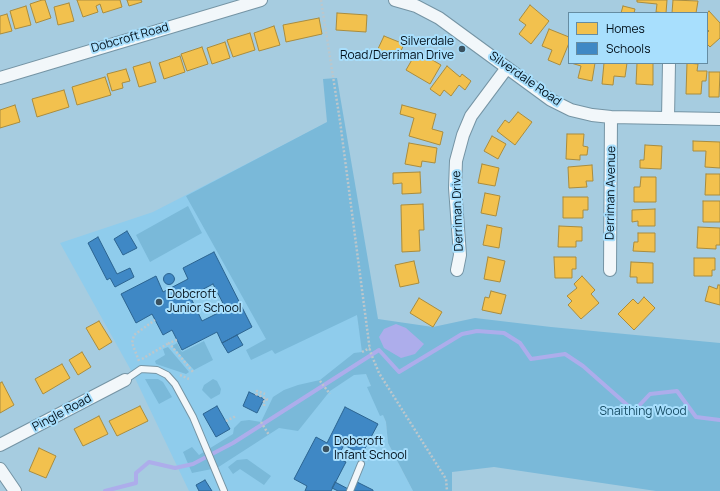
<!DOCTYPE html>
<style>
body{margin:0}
#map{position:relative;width:720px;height:491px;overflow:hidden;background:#a6cce0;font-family:Manrope,sans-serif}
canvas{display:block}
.legend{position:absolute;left:568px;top:12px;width:140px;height:52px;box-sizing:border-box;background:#a8dffd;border:1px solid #658ca2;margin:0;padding:5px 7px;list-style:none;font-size:12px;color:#000f19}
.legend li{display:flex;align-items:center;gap:8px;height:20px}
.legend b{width:20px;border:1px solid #658ca2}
</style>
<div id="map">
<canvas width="720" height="491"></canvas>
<ul class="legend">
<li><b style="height:11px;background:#f2c14e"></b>Homes</li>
<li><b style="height:11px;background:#3f88c5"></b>Schools</li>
</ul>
</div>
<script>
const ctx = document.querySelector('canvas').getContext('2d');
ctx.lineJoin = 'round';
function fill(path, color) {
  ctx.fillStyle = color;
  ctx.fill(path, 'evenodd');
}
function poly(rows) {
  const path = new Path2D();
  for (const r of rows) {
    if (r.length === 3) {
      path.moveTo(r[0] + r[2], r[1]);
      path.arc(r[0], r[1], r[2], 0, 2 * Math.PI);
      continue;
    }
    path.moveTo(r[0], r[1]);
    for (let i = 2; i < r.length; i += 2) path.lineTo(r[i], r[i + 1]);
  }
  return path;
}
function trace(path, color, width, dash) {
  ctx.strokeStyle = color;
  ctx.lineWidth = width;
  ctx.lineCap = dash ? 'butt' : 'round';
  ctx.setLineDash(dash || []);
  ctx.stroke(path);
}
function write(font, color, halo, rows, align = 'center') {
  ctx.font = font + ' Manrope,sans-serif';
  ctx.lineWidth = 4;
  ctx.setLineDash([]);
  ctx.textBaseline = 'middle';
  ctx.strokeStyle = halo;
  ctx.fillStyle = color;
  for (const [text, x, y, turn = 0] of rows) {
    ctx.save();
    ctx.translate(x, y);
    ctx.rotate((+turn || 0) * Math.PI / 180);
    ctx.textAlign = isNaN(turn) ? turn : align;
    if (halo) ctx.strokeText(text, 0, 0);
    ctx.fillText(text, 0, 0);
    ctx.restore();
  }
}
fill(poly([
 [328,122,366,374,386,422,388,443,413,491,189,491,133,374,60,243,153,212]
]), '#8fccec');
fill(poly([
 [337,78,378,319,433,327,475,318,551,327,720,343,720,491,656,491,494,467,452,472,452,491,413,491,388,443,386,422,383,415,380,416,367,387,371,386,366,374,354,375,330,391,298,431,279,428,217,468,192,473,183,452,192,447,199,455,233,434,234,428,241,421,249,420,261,422,273,397,284,390,298,385,320,380,354,353,362,352,357,315,275,354,272,350,251,360,246,350,266,339,186,196,327,122,323,79],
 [188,206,202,233,150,262,136,235],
 [204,341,213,360,194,370,172,346,177,343,182,352],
 [168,347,189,372,186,374,156,364,155,361,165,355,163,349],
 [145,379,158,379,163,382,172,397,159,404],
 [213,379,217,381,221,389,220,394,211,399,202,390,204,385],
 [247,459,271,476,264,485,240,469,233,474,228,467,237,460]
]), '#7ab9d9');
fill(poly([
 [396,324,406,328,424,344,415,354,401,358,384,348,379,337,384,329]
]), '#adadeb');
const homes = poly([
 [42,0,45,0,51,18,36,23,30,4,42,0],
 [77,0,120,0,122,7,103,13,100,4,96,6,98,12,83,17,77,0],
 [127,0,141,0,142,2,129,6,127,0],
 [637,0,667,0,666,13,656,12,657,4,637,2,637,0],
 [673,0,698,1,696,13,672,13,673,0],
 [69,3,74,21,58,25,54,7,69,3],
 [530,5,549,21,531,44,519,34,526,25,519,20,530,5],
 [26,6,31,25,15,29,10,11,26,6],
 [623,6,635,9,634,13,621,13,623,6],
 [709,11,720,23,720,38,710,47,707,44,707,33,709,31,707,29,707,13,709,11],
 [337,13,367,15,366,32,336,30,337,13],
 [7,14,12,31,0,34,0,16,7,14],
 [319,18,322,34,286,42,283,25,319,18],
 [274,26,280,45,259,51,254,33,274,26],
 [549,29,569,37,569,43,560,65,548,60,552,50,542,46,549,29],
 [250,33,255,50,233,57,227,40,250,33],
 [384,36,404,44,397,60,377,51,384,36],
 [225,42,230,58,212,64,207,48,225,42],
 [202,47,208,64,187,71,181,54,202,47],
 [417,51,441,65,430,84,406,70,417,51],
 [180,56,185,72,164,79,159,63,180,56],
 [150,62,156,82,139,87,133,67,150,62],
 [571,63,595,63,592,81,578,78,581,66,571,63],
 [604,63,627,63,625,77,614,76,613,85,602,84,604,63],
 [637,63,653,63,653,85,636,84,637,63],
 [687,63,698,64,697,71,707,71,706,81,702,81,701,94,686,94,687,63],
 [447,66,460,77,462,74,471,81,465,90,459,85,451,96,444,90,440,96,430,89,447,66],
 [126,69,130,81,122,83,123,88,112,91,107,74,126,69],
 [709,72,720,72,719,97,709,97,709,72],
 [105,77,111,95,77,105,72,87,105,77],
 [64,90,69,107,37,117,32,99,64,90],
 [15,105,20,122,0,128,0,110,15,105],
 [402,105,436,114,432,129,443,132,440,145,409,136,414,118,400,114,402,105],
 [518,112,532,122,515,145,497,131,505,120,509,123,518,112],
 [567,134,584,134,583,146,588,147,587,155,580,155,580,160,566,159,567,134],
 [492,136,506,144,498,159,484,151,492,136],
 [693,141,720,142,720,168,705,167,706,151,693,151,693,141],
 [409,143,437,148,435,163,422,161,421,167,405,164,409,143],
 [645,145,662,146,661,169,640,168,640,160,644,160,645,145],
 [482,164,499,168,495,186,478,183,482,164],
 [592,165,593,181,586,181,587,187,569,188,568,167,592,165],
 [420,172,421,193,402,194,402,183,393,184,393,173,420,172],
 [706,174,720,174,720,195,705,195,706,174],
 [641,177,656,177,656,202,634,202,634,187,640,187,641,177],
 [485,193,500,196,496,216,481,213,485,193],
 [563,197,588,197,588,210,583,210,583,218,563,218,563,197],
 [703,201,720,201,720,222,703,222,703,201],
 [423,204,424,230,419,230,420,251,402,252,401,205,423,204],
 [655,209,655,226,638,226,638,221,632,222,632,210,655,209],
 [487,225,502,228,499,248,483,245,487,225],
 [559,226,582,227,582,241,576,241,576,247,558,247,559,226],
 [698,227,720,228,720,245,716,245,716,249,697,248,698,227],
 [638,233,655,233,655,252,633,251,634,242,638,242,638,233],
 [488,257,505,261,500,282,484,279,488,257],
 [554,257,576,257,576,269,572,269,572,278,555,278,554,257],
 [694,258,715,258,715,270,712,270,712,276,694,276,694,258],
 [414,261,419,283,400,287,395,265,414,261],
 [631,262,653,263,653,283,637,283,637,277,630,277,631,262],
 [582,276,595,290,591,294,599,303,581,319,568,305,572,301,567,296,577,288,574,284,582,276],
 [718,285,720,285,720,305,705,301,709,286,717,289,718,285],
 [491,291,506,295,501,314,482,310,485,297,489,298,491,291],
 [644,297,655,308,634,330,618,314,633,299,638,304,644,297],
 [419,298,442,312,433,327,410,313,419,298],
 [99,321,112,342,99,350,86,328,99,321],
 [82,352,91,367,78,375,69,360,82,352],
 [62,364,70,378,43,394,35,379,62,364],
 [2,382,14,405,0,413,0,383,2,382],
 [140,406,148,421,117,436,109,421,140,406],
 [99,416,108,434,83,446,74,429,99,416],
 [39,448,56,456,46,478,29,471,39,448]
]);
fill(homes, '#f2c14e');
trace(homes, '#a98c3e', 1);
const schools = poly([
 [127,231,137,248,123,255,114,239,127,231],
 [98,237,117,274,130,268,134,277,115,287,110,278,107,280,88,243,98,237],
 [214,252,252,327,222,343,217,332,182,350,172,330,163,335,152,314,136,323,121,294,156,276,163,292,188,279,183,268,214,252],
 [213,284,226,309,202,321,190,296,213,284],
 [169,279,5.5],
 [237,335,243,345,228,353,222,343,237,335],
 [249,392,264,399,257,413,243,406,249,392],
 [217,406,230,429,216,437,203,414,217,406],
 [345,407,378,424,362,454,344,445,337,458,346,462,331,491,305,491,307,486,294,479,316,437,327,443,345,407],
 [205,480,212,491,199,491,196,485,205,480],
 [335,482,352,491,338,491,332,488,335,482],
 [357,482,373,490,373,491,353,491,357,482]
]);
fill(schools, '#3f88c5');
trace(schools, '#2c6491', 1);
trace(poly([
 [105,491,136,483,136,473,149,462,175,468,193,464,233,443,379,350,399,372,462,334,477,331,504,333,520,343,531,359,565,354,583,366,634,411,650,394,677,391,696,417,720,420]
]), '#adadeb', 4);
const lane = poly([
 [125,380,141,369,157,370,167,375,175,384,193,417,224,491],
 [350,491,361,464]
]);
const street = poly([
 [395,0,416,6,439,18,551,100,571,110,592,115,611,117,720,119],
 [0,78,261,0],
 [668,118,669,63],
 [457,270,460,255,455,188,456,161,463,135,471,116,506,69],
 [610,270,611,117],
 [0,445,125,380],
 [0,469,15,491]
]);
trace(lane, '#7594a4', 8);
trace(street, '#7594a4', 14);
trace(poly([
 [321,0,340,121,370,351,379,373,446,479,447,491],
 [177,340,169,343,193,372],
 [362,352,370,348],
 [142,359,169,343],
 [139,361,132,343,134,335,155,320],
 [180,375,189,379],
 [320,381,330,394],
 [263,401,265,402,267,399,256,394,257,391,265,394],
 [264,406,265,402],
 [226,421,236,416],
 [261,422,269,435]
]), '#bcc7cc', 2.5, [2, 2]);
trace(lane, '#f2f7fa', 6);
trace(street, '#f2f7fa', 12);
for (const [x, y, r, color] of [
 [462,49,4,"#3a515f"],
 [159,302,4,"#3a515f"],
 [326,449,4,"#3a515f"]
]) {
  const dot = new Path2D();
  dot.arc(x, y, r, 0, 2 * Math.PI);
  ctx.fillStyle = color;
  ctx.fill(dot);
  trace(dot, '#a8dffd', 1.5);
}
write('12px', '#000f19', '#a8dffd', [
 ["Dobcroft Road",130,38,-16],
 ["Silverdale Road",525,79,35],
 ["Derriman Avenue",611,193,-89],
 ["Derriman Drive",458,211,-92],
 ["Pingle Road",62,413,-28]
]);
write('12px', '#000f19', '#a8dffd', [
 ["Silverdale",454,42,"right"],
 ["Road/Derriman Drive",454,56,"right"],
 ["Dobcroft",167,295],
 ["Junior School",167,309],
 ["Dobcroft",334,442],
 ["Infant School",334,456]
], 'left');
write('12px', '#174d65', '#a8dffd', [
 ["Snaithing Wood",643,412]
]);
</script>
